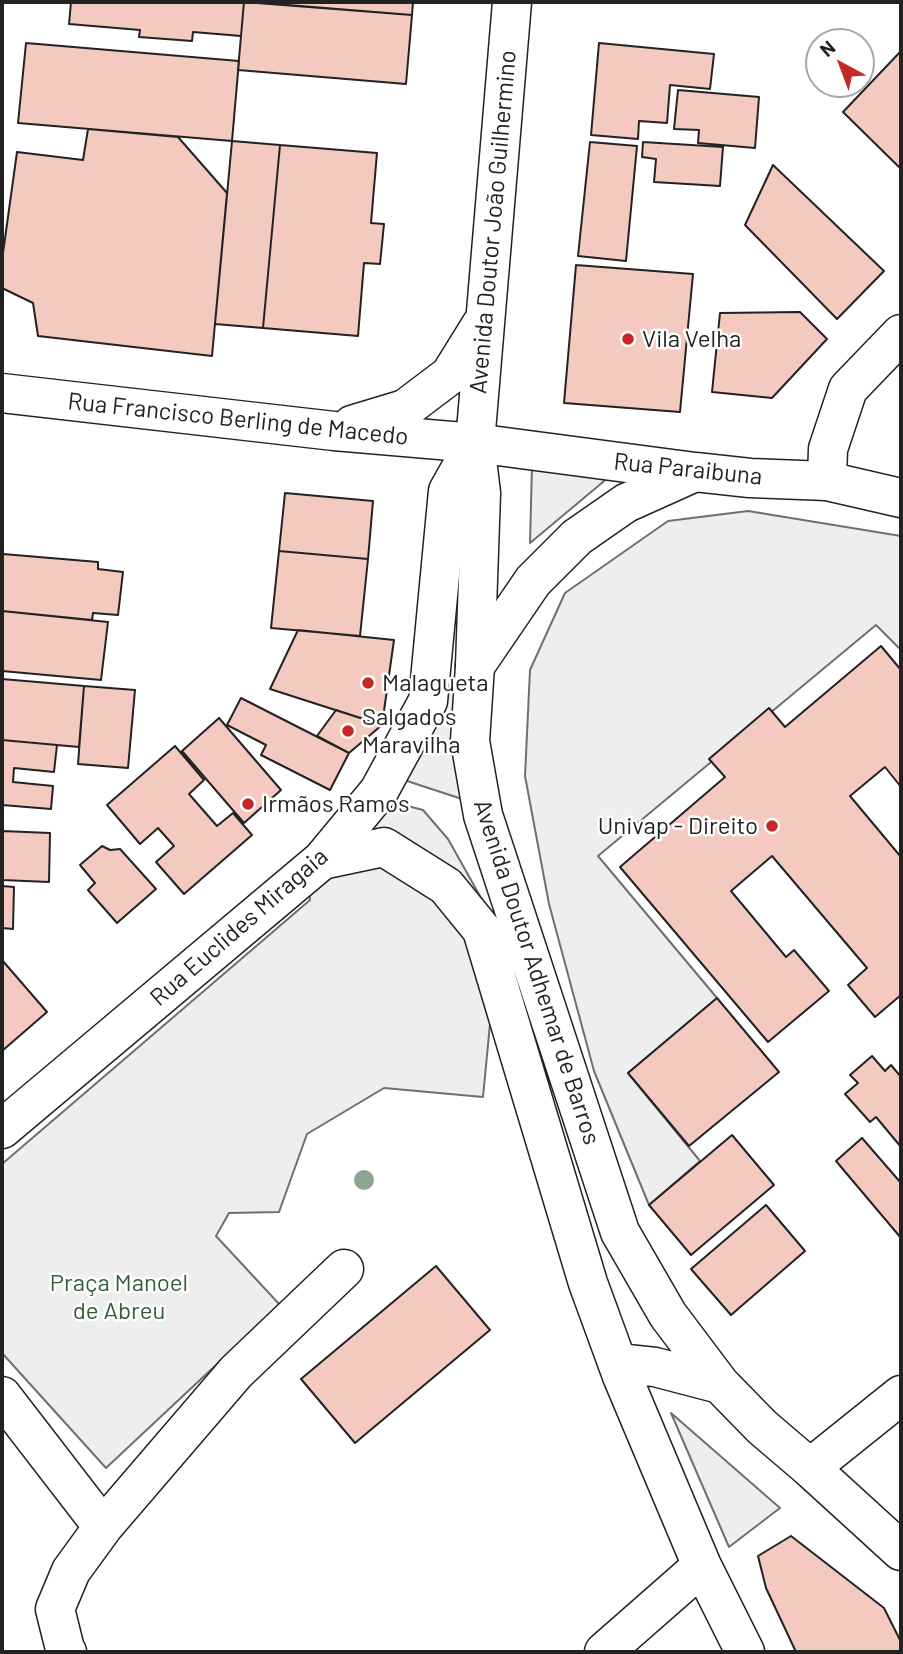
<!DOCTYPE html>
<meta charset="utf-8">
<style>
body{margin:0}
#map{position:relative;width:903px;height:1654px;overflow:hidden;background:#fff;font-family:Barlow,sans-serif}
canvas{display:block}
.frame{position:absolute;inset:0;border:4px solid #222;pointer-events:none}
.north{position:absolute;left:805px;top:28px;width:70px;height:70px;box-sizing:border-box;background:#fff;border:2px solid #a7a7a7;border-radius:50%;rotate:319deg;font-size:19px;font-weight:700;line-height:28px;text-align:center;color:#222}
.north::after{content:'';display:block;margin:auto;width:24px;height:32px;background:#c62828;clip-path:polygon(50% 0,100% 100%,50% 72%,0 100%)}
</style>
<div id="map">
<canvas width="903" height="1654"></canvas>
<div class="frame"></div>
<div class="north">N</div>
</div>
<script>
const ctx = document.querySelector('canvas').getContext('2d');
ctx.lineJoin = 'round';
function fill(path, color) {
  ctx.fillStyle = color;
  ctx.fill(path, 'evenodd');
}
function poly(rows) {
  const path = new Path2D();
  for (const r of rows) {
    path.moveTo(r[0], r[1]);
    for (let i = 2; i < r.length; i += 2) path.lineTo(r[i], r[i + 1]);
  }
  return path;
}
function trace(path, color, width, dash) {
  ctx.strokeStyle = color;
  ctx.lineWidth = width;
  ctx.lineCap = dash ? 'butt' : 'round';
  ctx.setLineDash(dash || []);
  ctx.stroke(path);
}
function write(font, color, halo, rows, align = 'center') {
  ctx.font = font + ' Barlow,sans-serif';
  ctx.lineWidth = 5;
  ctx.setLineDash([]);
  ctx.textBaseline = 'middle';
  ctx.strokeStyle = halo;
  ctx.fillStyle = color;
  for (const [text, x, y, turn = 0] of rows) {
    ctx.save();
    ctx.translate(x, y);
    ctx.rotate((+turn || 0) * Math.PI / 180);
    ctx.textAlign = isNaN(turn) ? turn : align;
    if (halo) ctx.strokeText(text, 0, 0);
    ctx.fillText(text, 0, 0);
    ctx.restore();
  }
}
const green = poly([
 [532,466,615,472,530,543,532,466],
 [748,511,901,536,901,650,876,625,598,856,717,998,628,1073,700,1161,649,1205,594,1071,549,904,525,776,530,670,565,593,668,521,748,511],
 [453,677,463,708,468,801,395,777,453,677],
 [381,799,423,810,448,839,499,930,483,1097,384,1088,307,1134,279,1212,229,1213,216,1236,280,1305,106,1468,2,1353,2,1164,310,900,308,877,381,799],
 [671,1413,780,1508,729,1547,671,1413]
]);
fill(green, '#eee');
trace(green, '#6f6f6f', 2);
const building = poly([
 [71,2,244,2,241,36,193,32,192,41,139,37,140,30,69,24,71,2],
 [244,2,412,15,406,84,238,70,244,2],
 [251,2,413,2,412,15,251,2],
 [26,43,239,61,232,141,18,123,26,43],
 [599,43,714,54,710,89,670,85,667,123,639,121,638,139,591,135,599,43],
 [901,51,901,169,843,112,901,51],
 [678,90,759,97,755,148,698,143,699,130,674,129,678,90],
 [88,129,178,137,227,193,212,356,38,336,33,303,2,288,2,260,17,152,83,160,88,129],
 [232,141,280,145,263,328,215,324,232,141],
 [590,142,637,146,626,261,578,256,590,142],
 [643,142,723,147,720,186,654,182,656,159,642,157,643,142],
 [280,145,377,153,371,223,384,224,380,264,364,263,358,336,263,328,280,145],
 [773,165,884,271,837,319,745,225,773,165],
 [576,265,693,274,680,412,564,403,576,265],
 [800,312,827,339,772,398,712,392,720,313,800,312],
 [285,493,373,501,368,559,279,551,285,493],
 [279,551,368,559,360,636,271,628,279,551],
 [3,554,98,562,98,569,123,572,118,615,93,613,92,620,2,611,3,554],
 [2,611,108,622,101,680,2,671,2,611],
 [298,630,394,640,382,725,270,689,298,630],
 [881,646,901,670,901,787,885,767,850,796,901,857,901,995,875,1017,848,985,867,968,772,856,731,891,786,957,794,950,829,991,768,1042,620,867,725,777,709,759,769,708,785,727,881,646],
 [2,679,84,686,79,747,2,740,2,679],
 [84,686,135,690,128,768,78,764,84,686],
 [241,698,349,753,330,790,261,755,266,745,227,725,241,698],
 [336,710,382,725,349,753,317,736,336,710],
 [219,718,281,790,244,823,182,751,219,718],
 [2,740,57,745,54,772,14,768,13,782,53,786,51,809,2,805,2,740],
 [175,746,204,780,189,794,217,826,233,813,252,835,184,894,156,862,174,846,158,828,140,844,107,805,175,746],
 [2,831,50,833,49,882,2,880,2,831],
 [102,846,110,850,120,849,156,889,117,923,88,890,95,883,80,865,102,846],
 [2,886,14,887,13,929,2,928,2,886],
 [2,960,47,1012,2,1051,2,960],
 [717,998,779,1072,689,1146,628,1073,717,998],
 [872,1056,885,1071,891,1065,901,1077,901,1147,876,1117,870,1122,845,1094,858,1083,850,1075,872,1056],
 [732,1135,774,1185,691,1255,649,1205,732,1135],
 [862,1138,901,1183,901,1238,836,1161,862,1138],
 [766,1205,805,1251,731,1315,691,1269,766,1205],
 [436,1266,490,1330,355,1443,301,1379,436,1266],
 [791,1536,884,1608,901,1642,901,1652,861,1652,861,1651,857,1652,796,1652,766,1588,758,1556,791,1536]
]);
fill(building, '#f3c9c0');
trace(building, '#222', 2);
const minor = poly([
 [475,443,481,493,475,666,470,741,483,815,620,1232,668,1315,720,1384,762,1427,810,1468,901,1551],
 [827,481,828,449,848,389,901,334],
 [322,860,384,847,446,886,482,930,588,1283,622,1376,702,1566,745,1652],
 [618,1363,655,1367,720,1384],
 [2,1396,103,1527],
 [810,1468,901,1395],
 [67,1652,65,1649,55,1609,71,1571,103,1527,236,1372,344,1269],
 [604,1652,702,1566]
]);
const major = poly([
 [2,393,334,431,475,443,695,472,750,478,827,481,901,498],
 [352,425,405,409,450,375,481,325],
 [475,666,533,581,577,537,626,503,695,472],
 [2,1129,322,860,379,791,428,701,448,491,475,443,512,2]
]);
trace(minor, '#222', 41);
trace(major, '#222', 41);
trace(minor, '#fff', 38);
trace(major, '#fff', 38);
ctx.fillStyle = '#8da692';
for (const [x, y] of [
 [364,1180]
]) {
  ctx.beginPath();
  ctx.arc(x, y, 10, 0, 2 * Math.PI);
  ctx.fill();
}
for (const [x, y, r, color] of [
 [628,339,7,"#c62828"],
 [368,683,7,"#c62828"],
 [348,731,7,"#c62828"],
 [248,804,7,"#c62828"],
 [772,826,7,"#c62828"]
]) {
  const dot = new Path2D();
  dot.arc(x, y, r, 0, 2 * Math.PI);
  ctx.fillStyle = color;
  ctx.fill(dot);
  trace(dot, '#fff', 2.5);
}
write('24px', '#222', '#fff', [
 ["Avenida Doutor João Guilhermino",493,222,-85],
 ["Rua Francisco Berling de Macedo",238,419,6],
 ["Rua Paraibuna",688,469,6],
 ["Rua Euclides Miragaia",239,927,-41],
 ["Avenida Doutor Adhemar de Barros",537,972,72]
]);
write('24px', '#222', '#fff', [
 ["Vila Velha",642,339],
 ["Malagueta",382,683],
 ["Salgados",362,717],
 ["Maravilha",362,745],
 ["Irmãos Ramos",262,804],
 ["Univap - Direito",758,826,"right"]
], 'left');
write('24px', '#2f5e38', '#fff', [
 ["Praça Manoel",119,1283],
 ["de Abreu",119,1311]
]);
</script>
